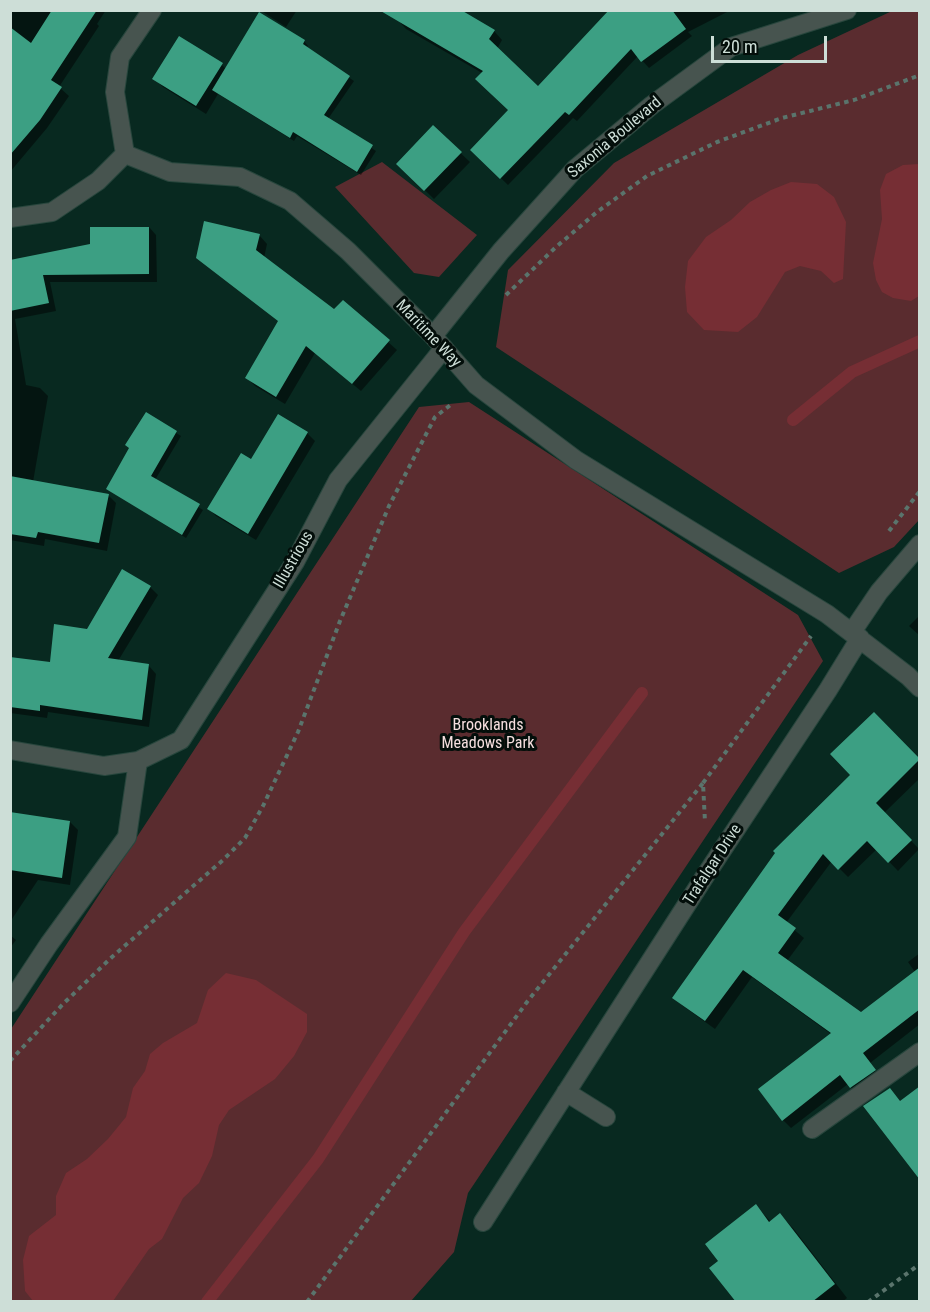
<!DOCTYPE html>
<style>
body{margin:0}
#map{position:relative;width:930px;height:1312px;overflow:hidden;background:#082920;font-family:"Roboto Condensed",sans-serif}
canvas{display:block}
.frame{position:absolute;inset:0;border:12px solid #cdded7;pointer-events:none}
.scale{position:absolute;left:711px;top:36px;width:116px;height:27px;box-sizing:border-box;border:3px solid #cdded7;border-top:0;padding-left:8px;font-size:18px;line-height:21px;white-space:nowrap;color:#cdded7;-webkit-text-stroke:4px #030e0a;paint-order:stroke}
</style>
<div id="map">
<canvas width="930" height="1312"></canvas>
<div class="frame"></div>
<div class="scale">20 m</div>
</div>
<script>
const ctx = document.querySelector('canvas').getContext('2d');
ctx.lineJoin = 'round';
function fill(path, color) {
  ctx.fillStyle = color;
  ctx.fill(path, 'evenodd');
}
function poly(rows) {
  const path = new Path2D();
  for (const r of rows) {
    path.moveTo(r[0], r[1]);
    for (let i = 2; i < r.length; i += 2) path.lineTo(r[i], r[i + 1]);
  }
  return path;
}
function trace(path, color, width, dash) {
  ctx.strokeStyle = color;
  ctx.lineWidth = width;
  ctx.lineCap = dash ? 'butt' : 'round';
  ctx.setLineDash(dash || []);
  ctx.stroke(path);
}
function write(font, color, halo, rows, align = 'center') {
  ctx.font = font + ' "Roboto Condensed",sans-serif';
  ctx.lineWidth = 6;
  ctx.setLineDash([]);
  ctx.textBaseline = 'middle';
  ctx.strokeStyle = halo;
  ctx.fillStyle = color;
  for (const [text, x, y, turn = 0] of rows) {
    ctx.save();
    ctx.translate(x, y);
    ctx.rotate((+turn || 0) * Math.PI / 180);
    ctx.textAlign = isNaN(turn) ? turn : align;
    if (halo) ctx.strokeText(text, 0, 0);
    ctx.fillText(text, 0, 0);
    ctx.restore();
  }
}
fill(poly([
 [892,11,919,11,919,520,894,547,839,573,496,347,508,270,614,163,798,55],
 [382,162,477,235,439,277,414,273,335,187],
 [469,402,798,615,823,661,468,1193,454,1252,411,1301,11,1302,11,1029,419,407]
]), '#5a2c2f');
fill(poly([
 [919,164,919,296,911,301,893,298,882,292,876,280,873,263,882,219,880,190,886,174,903,165],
 [791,182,817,184,834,197,846,222,843,279,834,283,821,271,800,266,785,272,757,317,738,332,704,330,687,312,685,287,688,261,706,237,731,220,750,202,771,190],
 [226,973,256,980,307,1014,307,1032,294,1056,275,1079,229,1110,219,1125,212,1156,199,1183,183,1198,162,1239,149,1249,113,1301,33,1301,25,1291,23,1260,29,1236,56,1215,56,1196,66,1173,87,1159,108,1139,126,1117,133,1088,145,1071,150,1054,163,1043,197,1023,208,990]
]), '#762e34');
fill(poly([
 [10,10,106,10,97,24,99,26,59,87,69,96,47,128,10,172],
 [260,10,297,10,286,27],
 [611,10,731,10,688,32,692,36,649,68,638,56,577,121,573,118,508,185,472,150,538,88],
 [398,20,494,31,502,40,497,49,501,84,406,29],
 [304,41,308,46,306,48,354,81,328,119,376,151,361,175,297,136,294,141,218,94,206,114,163,87,154,78,222,65,226,69],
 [433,127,470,162,434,199,398,164],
 [149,227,156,235,157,282,50,282,56,311,15,319,26,385,40,388,48,396,33,482,108,495,116,503,107,551,45,539,44,546,10,540,10,262,91,245,91,238],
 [259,235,267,244,264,258,334,311,388,342,397,350,361,391,315,353,285,404,255,386,247,378,280,322,197,257],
 [146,414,181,436,155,480,203,510,186,538,108,489,131,449],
 [307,433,315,441,256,540,216,516,209,509,251,461],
 [150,587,158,595,118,661,149,666,156,674,149,727,48,712,47,718,10,713,10,658,51,664,88,630],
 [920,615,920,636,909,626],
 [874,714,920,761,920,778,884,813,919,849,898,871,877,849,848,877,832,861,786,923,804,938,787,961,861,1014,915,972,908,962,920,953,920,1024,870,1063,883,1079,859,1096,848,1084,791,1128,783,1120,831,1034,752,977,715,1029,683,1006,674,998,852,775],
 [70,822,78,830,70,885,38,880,10,922,10,836],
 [10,935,16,940,10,948],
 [756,1206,771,1222,780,1215,793,1228,847,1298,842,1302,737,1302,720,1262]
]), '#0007');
trace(poly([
 [793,420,852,372,920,341],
 [207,1302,318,1159,464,932,642,693]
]), '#762e34', 12);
fill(poly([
 [52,10,97,10,51,80,62,87,40,120,10,155,10,27,31,43],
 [379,10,461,10,495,30,489,39,538,86,609,10,672,10,686,29,641,62,631,49,569,115,565,112,500,179,470,150,508,110,475,79,483,71],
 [259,12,305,40,303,44,350,76,324,115,373,145,357,172,293,132,290,138,212,90],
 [179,36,223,63,196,106,152,79],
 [433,125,462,152,424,191,396,164],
 [204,221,260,234,256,250,334,309,343,300,390,340,352,384,306,346,276,397,245,378,278,321,196,258],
 [90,227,149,227,149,274,43,275,49,303,10,311,10,260,90,244],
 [146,412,177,431,151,476,200,504,182,535,106,489,129,448,125,445],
 [278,414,308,432,248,534,207,509,241,453,251,459],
 [10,476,109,494,99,543,38,532,36,538,10,534],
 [122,569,151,586,108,658,149,664,142,720,40,705,40,711,10,707,10,657,50,662,54,624,87,629],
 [874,712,920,759,876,803,912,840,888,863,867,841,838,870,823,854,778,915,796,928,778,953,861,1012,920,967,920,1009,863,1053,876,1070,850,1088,840,1075,782,1121,758,1089,831,1033,743,970,705,1021,672,998,775,853,773,851,850,775,830,754],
 [10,812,70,821,62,878,10,870],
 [920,1086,920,1180,863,1106,890,1088,900,1101],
 [756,1204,769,1222,780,1213,835,1284,812,1302,736,1302,709,1268,718,1261,705,1244]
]), '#3c9f83');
const minor = poly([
 [125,154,170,172,240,177,290,201,348,251,433,336,476,385,576,460,827,614,908,676,920,688],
 [125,154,115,92,120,57,152,10],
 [10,218,52,212,98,181,125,154],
 [433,336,501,251,575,169,652,105,731,47,847,10],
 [852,632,879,592,920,544],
 [10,750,104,766,138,761,181,740,295,562,338,480,444,348],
 [10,1003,49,944,127,837,138,761],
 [566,1092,606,1117],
 [812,1129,920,1052],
 [483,1222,707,873,828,690,860,638]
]);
trace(minor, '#28463d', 20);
trace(poly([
 [506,295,556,247,597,212,647,176,717,142,782,118,854,100,920,75],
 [889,531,920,491],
 [703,783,811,636],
 [10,1061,63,1004,112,957,223,860,245,838,263,806,298,732,340,621,389,506,435,417,453,403],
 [307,1302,527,1002,703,783,705,822],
 [868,1302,920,1264]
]), '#5a746c', 4, [4.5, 4.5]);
trace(minor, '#47544f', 18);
write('16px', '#cdded7', '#030e0a', [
 ["Saxonia Boulevard",615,138,-40],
 ["Maritime Way",428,334,46],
 ["Illustrious",294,560,-60],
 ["Trafalgar Drive",713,865,-57]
]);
write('16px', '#f5dede', '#030e0a', [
 ["Brooklands",488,726],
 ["Meadows Park",488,744]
]);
</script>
